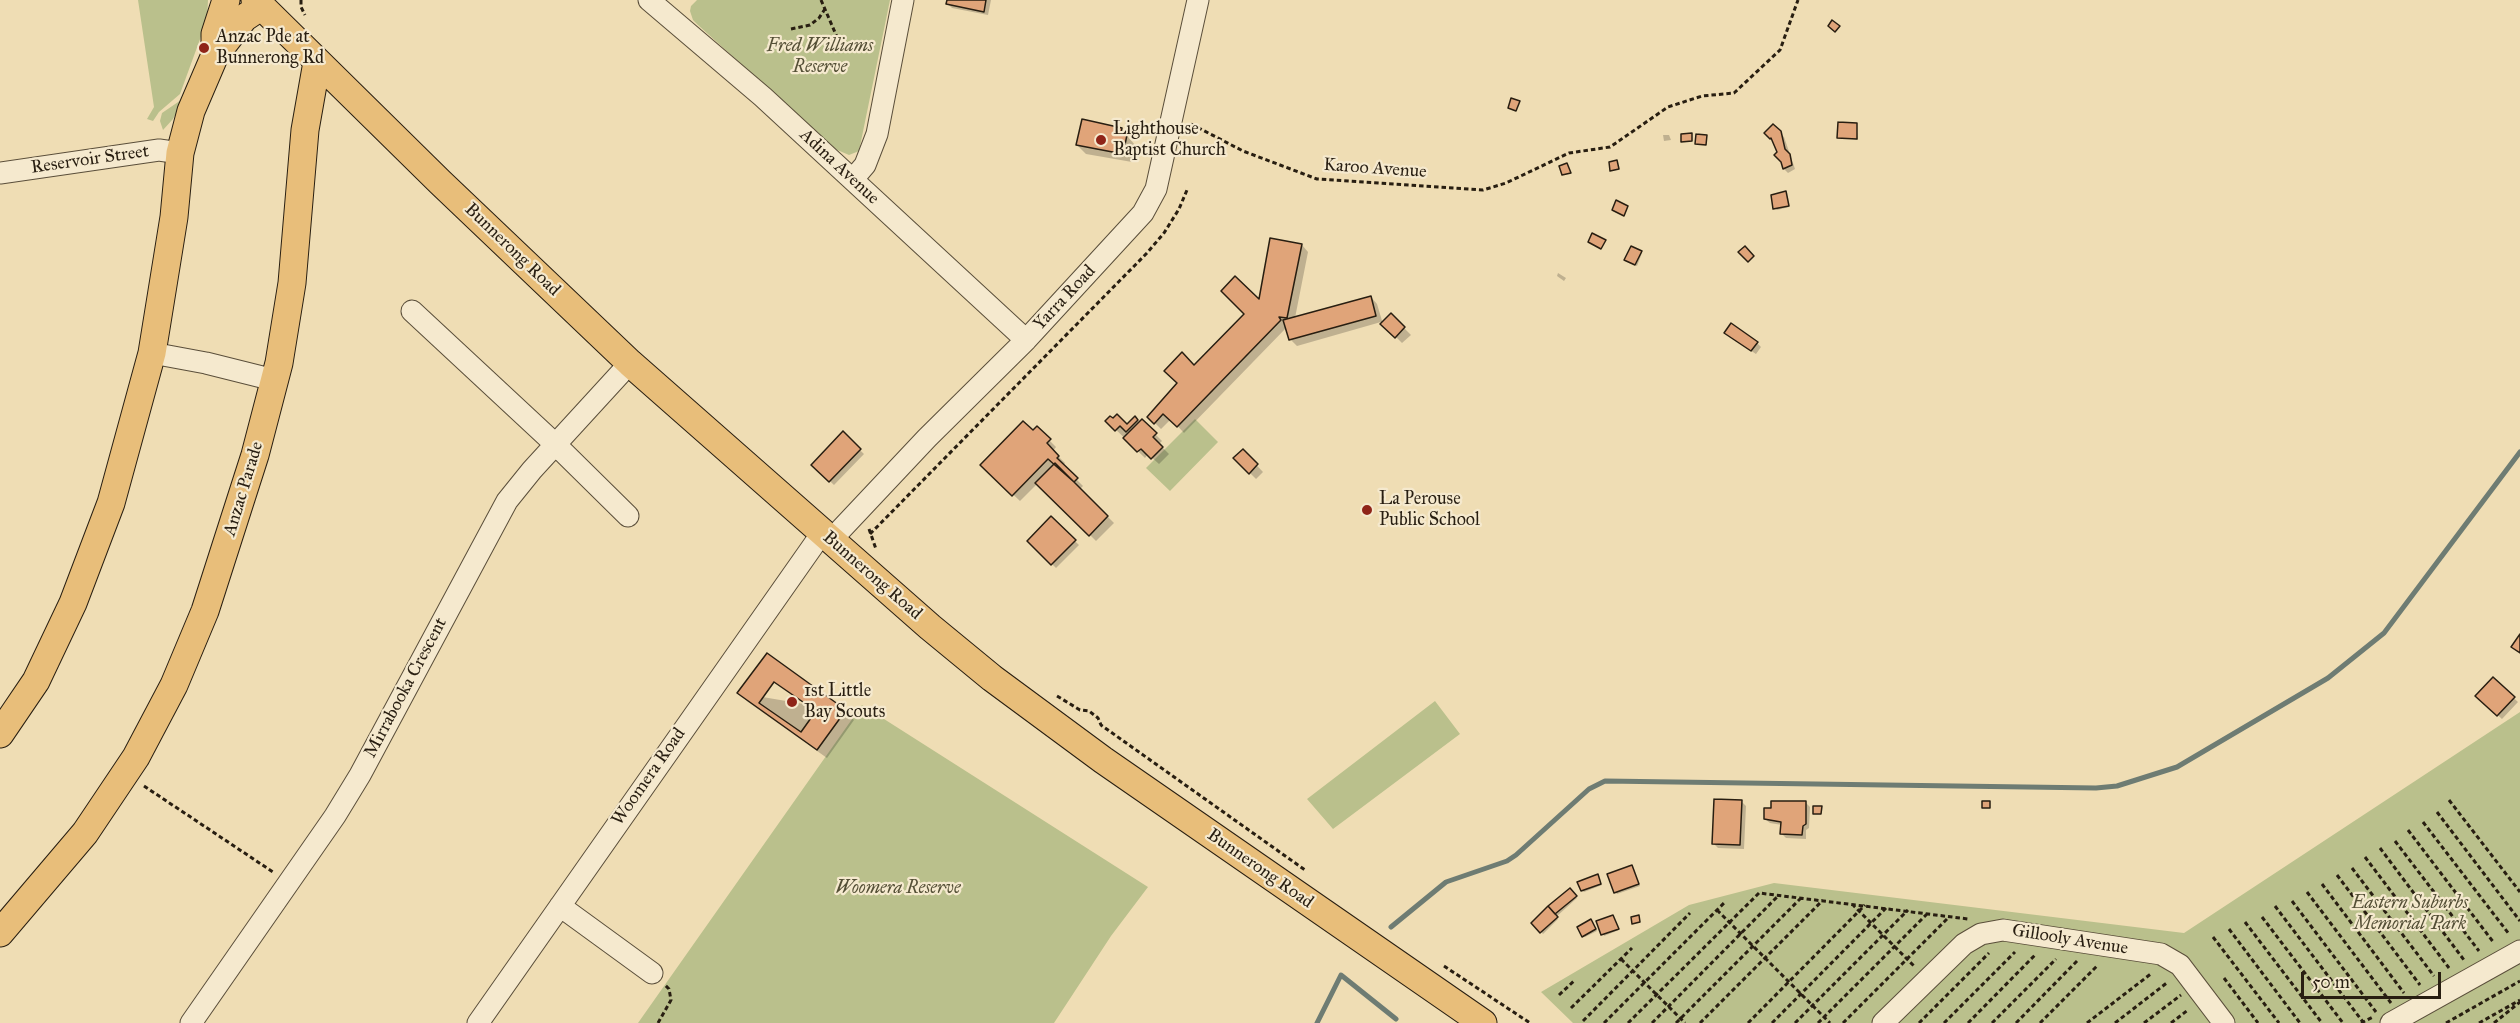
<!DOCTYPE html>
<style>
body{margin:0}
#map{position:relative;width:2520px;height:1023px;overflow:hidden;background:#efddb4;font-family:"IM FELL Great Primer",serif}
canvas{display:block}
.scale{position:absolute;left:2301px;top:972px;width:140px;height:27px;box-sizing:border-box;border:3px solid #281e11;border-top:0;padding-left:8px;font-size:18px;line-height:21px;white-space:nowrap;color:#281e11;-webkit-text-stroke:4px #f5e9ce;paint-order:stroke}
</style>
<div id="map">
<canvas width="2520" height="1023"></canvas>
<div class="scale">50 m</div>
</div>
<script>
const ctx = document.querySelector('canvas').getContext('2d');
ctx.lineJoin = 'round';
function fill(path, color) {
  ctx.fillStyle = color;
  ctx.fill(path, 'evenodd');
}
function poly(rows) {
  const path = new Path2D();
  for (const r of rows) {
    path.moveTo(r[0], r[1]);
    for (let i = 2; i < r.length; i += 2) path.lineTo(r[i], r[i + 1]);
  }
  return path;
}
function trace(path, color, width, dash) {
  ctx.strokeStyle = color;
  ctx.lineWidth = width;
  ctx.lineCap = dash ? 'butt' : 'round';
  ctx.setLineDash(dash || []);
  ctx.stroke(path);
}
function write(font, color, halo, rows, align = 'center') {
  ctx.font = font + ' "IM FELL Great Primer",serif';
  ctx.lineWidth = 4.5;
  ctx.setLineDash([]);
  ctx.textBaseline = 'middle';
  ctx.strokeStyle = halo;
  ctx.fillStyle = color;
  for (const [text, x, y, turn = 0] of rows) {
    ctx.save();
    ctx.translate(x, y);
    ctx.rotate((+turn || 0) * Math.PI / 180);
    ctx.textAlign = isNaN(turn) ? turn : align;
    if (halo) ctx.strokeText(text, 0, 0);
    ctx.fillText(text, 0, 0);
    ctx.restore();
  }
}
fill(poly([
 [138,0,208,0,207,20,180,94,159,112,153,121,147,119,154,107],
 [697,0,890,0,859,151,849,155,835,149,698,25,693,20,690,11,691,6],
 [184,98,173,119,163,130,160,121,162,113],
 [1195,419,1218,442,1170,491,1146,468],
 [1435,701,1460,734,1333,829,1307,799],
 [862,705,1148,887,1111,936,1054,1023,638,1023],
 [2520,712,2520,1023,1573,1023,1541,992,1689,905,1774,883,2184,933]
]), '#bac08c');
fill(poly([
 [949,0,991,0,988,15,952,8,948,4],
 [1856,124,1858,140,1839,137],
 [1773,126,1784,137,1795,169,1788,173,1784,169,1779,153],
 [1121,129,1135,145,1132,162,1086,154,1077,145],
 [1663,135,1669,135,1671,140,1664,141],
 [1785,193,1789,207,1777,210,1775,208],
 [1302,245,1308,252,1295,318,1371,297,1377,304,1383,324,1391,315,1411,335,1402,343,1381,322,1297,346,1290,339,1287,327,1184,433,1171,419,1161,429,1149,417,1259,302],
 [1641,252,1642,253,1637,266,1628,261],
 [1558,273,1566,278,1564,281,1557,276],
 [1730,337,1757,343,1761,347,1756,354],
 [1135,418,1140,423,1142,421,1162,441,1159,444,1169,454,1159,464,1148,454,1145,458,1107,421,1127,426],
 [1037,428,1056,447,1053,451,1065,463,1063,466,1083,486,1080,489,1114,523,1096,541,1038,483,1020,501,982,465],
 [843,434,864,454,834,485,813,465],
 [1243,451,1263,472,1256,479,1235,458],
 [1051,518,1079,545,1056,568,1029,541],
 [2493,679,2518,702,2502,719,2477,696],
 [739,693,845,711,854,720,827,758,748,702],
 [1741,801,1746,806,1744,849,1718,848,1714,844],
 [1806,803,1810,807,1809,828,1806,830,1806,839,1786,838,1782,834,1782,825,1770,823,1765,819],
 [1633,869,1640,886,1617,894,1615,892],
 [1599,878,1602,885,1584,892,1582,891],
 [1570,890,1577,898,1556,917,1558,919,1543,934,1533,923],
 [1613,916,1619,930,1604,936,1598,922],
 [1593,923,1597,931,1585,937,1584,936]
]), '#0003');
trace(poly([
 [1391,927,1446,882,1507,861,1516,855,1589,789,1605,781,2096,788,2117,786,2177,767,2328,678,2384,633,2520,452],
 [1317,1023,1341,975,1396,1019]
]), '#6e7c73', 5);
const building = poly([
 [947,0,986,0,984,12,946,4,947,0],
 [1832,20,1840,26,1835,32,1828,26,1832,20],
 [1511,98,1520,101,1516,111,1508,108,1511,98],
 [1082,119,1122,128,1121,133,1127,135,1123,154,1076,145,1082,119],
 [1838,122,1857,123,1857,139,1837,138,1838,122],
 [1773,124,1781,131,1785,149,1790,154,1792,165,1783,169,1781,162,1774,155,1777,152,1771,138,1770,139,1764,133,1773,124],
 [1692,133,1692,141,1681,142,1681,134,1692,133],
 [1696,134,1707,135,1706,145,1695,144,1696,134],
 [1617,160,1619,169,1610,171,1609,162,1617,160],
 [1567,163,1571,173,1562,175,1559,166,1567,163],
 [1786,191,1789,206,1773,209,1771,195,1786,191],
 [1616,200,1628,206,1624,216,1612,210,1616,200],
 [1592,233,1606,240,1601,249,1588,242,1592,233],
 [1270,238,1302,244,1287,318,1279,317,1281,320,1177,427,1163,414,1154,424,1147,417,1177,383,1164,371,1182,352,1194,365,1244,314,1221,291,1235,276,1259,299,1270,238],
 [1631,246,1642,251,1635,265,1624,260,1631,246],
 [1745,246,1754,256,1748,262,1738,252,1745,246],
 [1371,296,1376,316,1289,340,1283,320,1371,296],
 [1391,313,1405,327,1395,338,1380,324,1391,313],
 [1731,323,1758,342,1751,351,1724,333,1731,323],
 [1117,414,1127,424,1135,416,1138,420,1126,432,1120,426,1115,431,1105,421,1110,416,1113,418,1117,414],
 [1142,419,1157,433,1153,437,1163,447,1151,459,1141,449,1137,452,1123,438,1142,419],
 [1023,421,1033,430,1037,426,1051,439,1047,443,1059,456,1057,458,1078,478,1074,482,1048,459,1012,496,980,465,1023,421],
 [843,431,861,449,829,482,811,465,843,431],
 [1243,449,1258,464,1249,474,1233,458,1243,449],
 [1055,463,1108,516,1089,536,1035,483,1055,463],
 [1051,516,1076,540,1051,565,1027,541,1051,516],
 [2520,634,2520,653,2511,647,2520,634],
 [767,653,846,710,817,750,737,693,767,653],
 [2493,677,2515,697,2497,716,2475,696,2493,677],
 [774,682,816,711,801,732,759,703,774,682],
 [1714,799,1742,800,1740,845,1712,844,1714,799],
 [1771,801,1806,801,1806,824,1803,826,1802,835,1780,834,1781,822,1764,819,1764,808,1771,808,1771,801],
 [1982,801,1990,801,1990,808,1982,808,1982,801],
 [1813,806,1822,806,1821,814,1813,814,1813,806],
 [1632,865,1639,884,1614,893,1607,874,1632,865],
 [1598,874,1601,884,1581,891,1577,882,1598,874],
 [1570,888,1577,896,1555,914,1548,906,1570,888],
 [1548,906,1558,917,1540,933,1531,923,1548,906],
 [1613,915,1619,929,1601,935,1596,921,1613,915],
 [1639,915,1640,922,1632,924,1631,917,1639,915],
 [1591,919,1596,929,1582,937,1577,927,1591,919]
]);
fill(building, '#e0a479');
trace(building, '#281e11', 1.5);
const minor = poly([
 [649,0,763,97,1026,340],
 [0,173,159,150,180,153],
 [853,179,865,165,877,134,903,0],
 [412,311,555,444,628,516],
 [152,353,206,363,274,380],
 [831,540,927,438,1026,340,1143,213,1156,189,1198,0],
 [560,906,652,973],
 [191,1023,335,816,360,775,507,501,532,470,630,363],
 [478,1023,822,533],
 [1883,1023,1964,944,1981,934,2003,930,2161,954,2180,965,2224,1023],
 [2391,1023,2520,951]
]);
const major = poly([
 [255,0,440,182,630,363,930,627,992,678,1103,760,1483,1023],
 [215,48,215,34,226,0],
 [0,734,36,681,73,603,111,503,152,353,174,217,180,153,191,111,215,55,244,18,262,6],
 [0,933,85,833,136,757,174,685,205,611,255,455,279,363,292,283,305,130,317,62]
]);
trace(minor, '#5a4e3a', 23);
trace(major, '#281e11', 29);
trace(poly([
 [301,0,301,7,305,15],
 [821,0,837,37],
 [791,29,810,25,819,18,825,9],
 [1191,124,1243,151,1317,179,1483,190,1506,183,1569,153,1610,147,1668,107,1702,96,1734,93,1780,50,1798,0],
 [869,529,876,549],
 [870,534,1147,253,1164,233,1179,209,1187,190],
 [1057,696,1080,710,1089,711,1098,718,1101,725,1115,735,1305,870],
 [144,786,273,872],
 [2449,800,2520,892],
 [2437,812,2520,921],
 [2423,822,2509,934],
 [2408,830,2494,943],
 [2395,841,2479,951],
 [2380,848,2464,960],
 [2365,857,2449,968],
 [2352,868,2434,976],
 [2337,875,2420,985],
 [2322,884,2404,993],
 [2307,892,2391,1003],
 [2292,901,2376,1012],
 [1852,904,1915,967],
 [2275,906,2363,1022],
 [1717,910,1830,1023],
 [2262,917,2343,1023],
 [2245,922,2322,1023],
 [2229,929,2300,1023],
 [2213,937,2279,1023],
 [1621,959,1685,1023],
 [1444,966,1530,1023],
 [2224,978,2258,1023],
 [1559,995,1575,980],
 [1571,1008,1632,948],
 [1583,1021,1690,913],
 [658,1023,671,1000,669,989,665,985],
 [1604,1023,1724,903],
 [1628,1023,1759,893,1968,919],
 [1652,1023,1779,895],
 [1676,1023,1801,898],
 [1700,1023,1823,900],
 [1748,1023,1865,905],
 [1772,1023,1886,908],
 [1795,1023,1908,910],
 [1818,1023,1928,913],
 [1843,1023,1950,916],
 [1919,1023,1989,953],
 [1944,1023,2015,952],
 [1968,1023,2036,954],
 [1992,1023,2056,959],
 [2016,1023,2077,961],
 [2040,1023,2098,965],
 [2087,1023,2152,973],
 [2115,1023,2168,982],
 [2144,1023,2181,995],
 [2171,1023,2188,1010],
 [2361,1023,2373,1017],
 [2446,1023,2520,981],
 [2479,1023,2520,1000],
 [2494,1023,2520,1002]
]), '#281e11', 3, [4.5, 3]);
trace(minor, '#f5e9ce', 21);
trace(major, '#e8be7a', 27);
for (const [x, y, r, color] of [
 [204,48,6,"#8f2418"],
 [1101,140,6,"#8f2418"],
 [1367,510,6,"#8f2418"],
 [792,702,6,"#8f2418"]
]) {
  const dot = new Path2D();
  dot.arc(x, y, r, 0, 2 * Math.PI);
  ctx.fillStyle = color;
  ctx.fill(dot);
  trace(dot, '#f5e9ce', 2);
}
write('18px', '#281e11', '#f5e9ce', [
 ["Anzac Pde at",216,38],
 ["Bunnerong Rd",216,59],
 ["Lighthouse",1113,130],
 ["Baptist Church",1113,151],
 ["La Perouse",1379,500],
 ["Public School",1379,521],
 ["1st Little",804,692],
 ["Bay Scouts",804,713]
], 'left');
write('italic 18px', '#544f36', '#f5e9ce', [
 ["Fred Williams",820,47],
 ["Reserve",820,68],
 ["Woomera Reserve",898,889],
 ["Eastern Suburbs",2410,904],
 ["Memorial Park",2410,925]
]);
write('18px', '#281e11', '#f5e9ce', [
 ["Reservoir Street",90,160,-8],
 ["Adina Avenue",839,167,43],
 ["Karoo Avenue",1375,169,4],
 ["Bunnerong Road",512,250,44],
 ["Yarra Road",1065,298,-47],
 ["Anzac Parade",244,489,-73],
 ["Bunnerong Road",872,576,41],
 ["Mirrabooka Crescent",406,688,-62],
 ["Woomera Road",649,777,-55],
 ["Bunnerong Road",1260,869,35],
 ["Gillooly Avenue",2070,940,9]
]);
</script>
